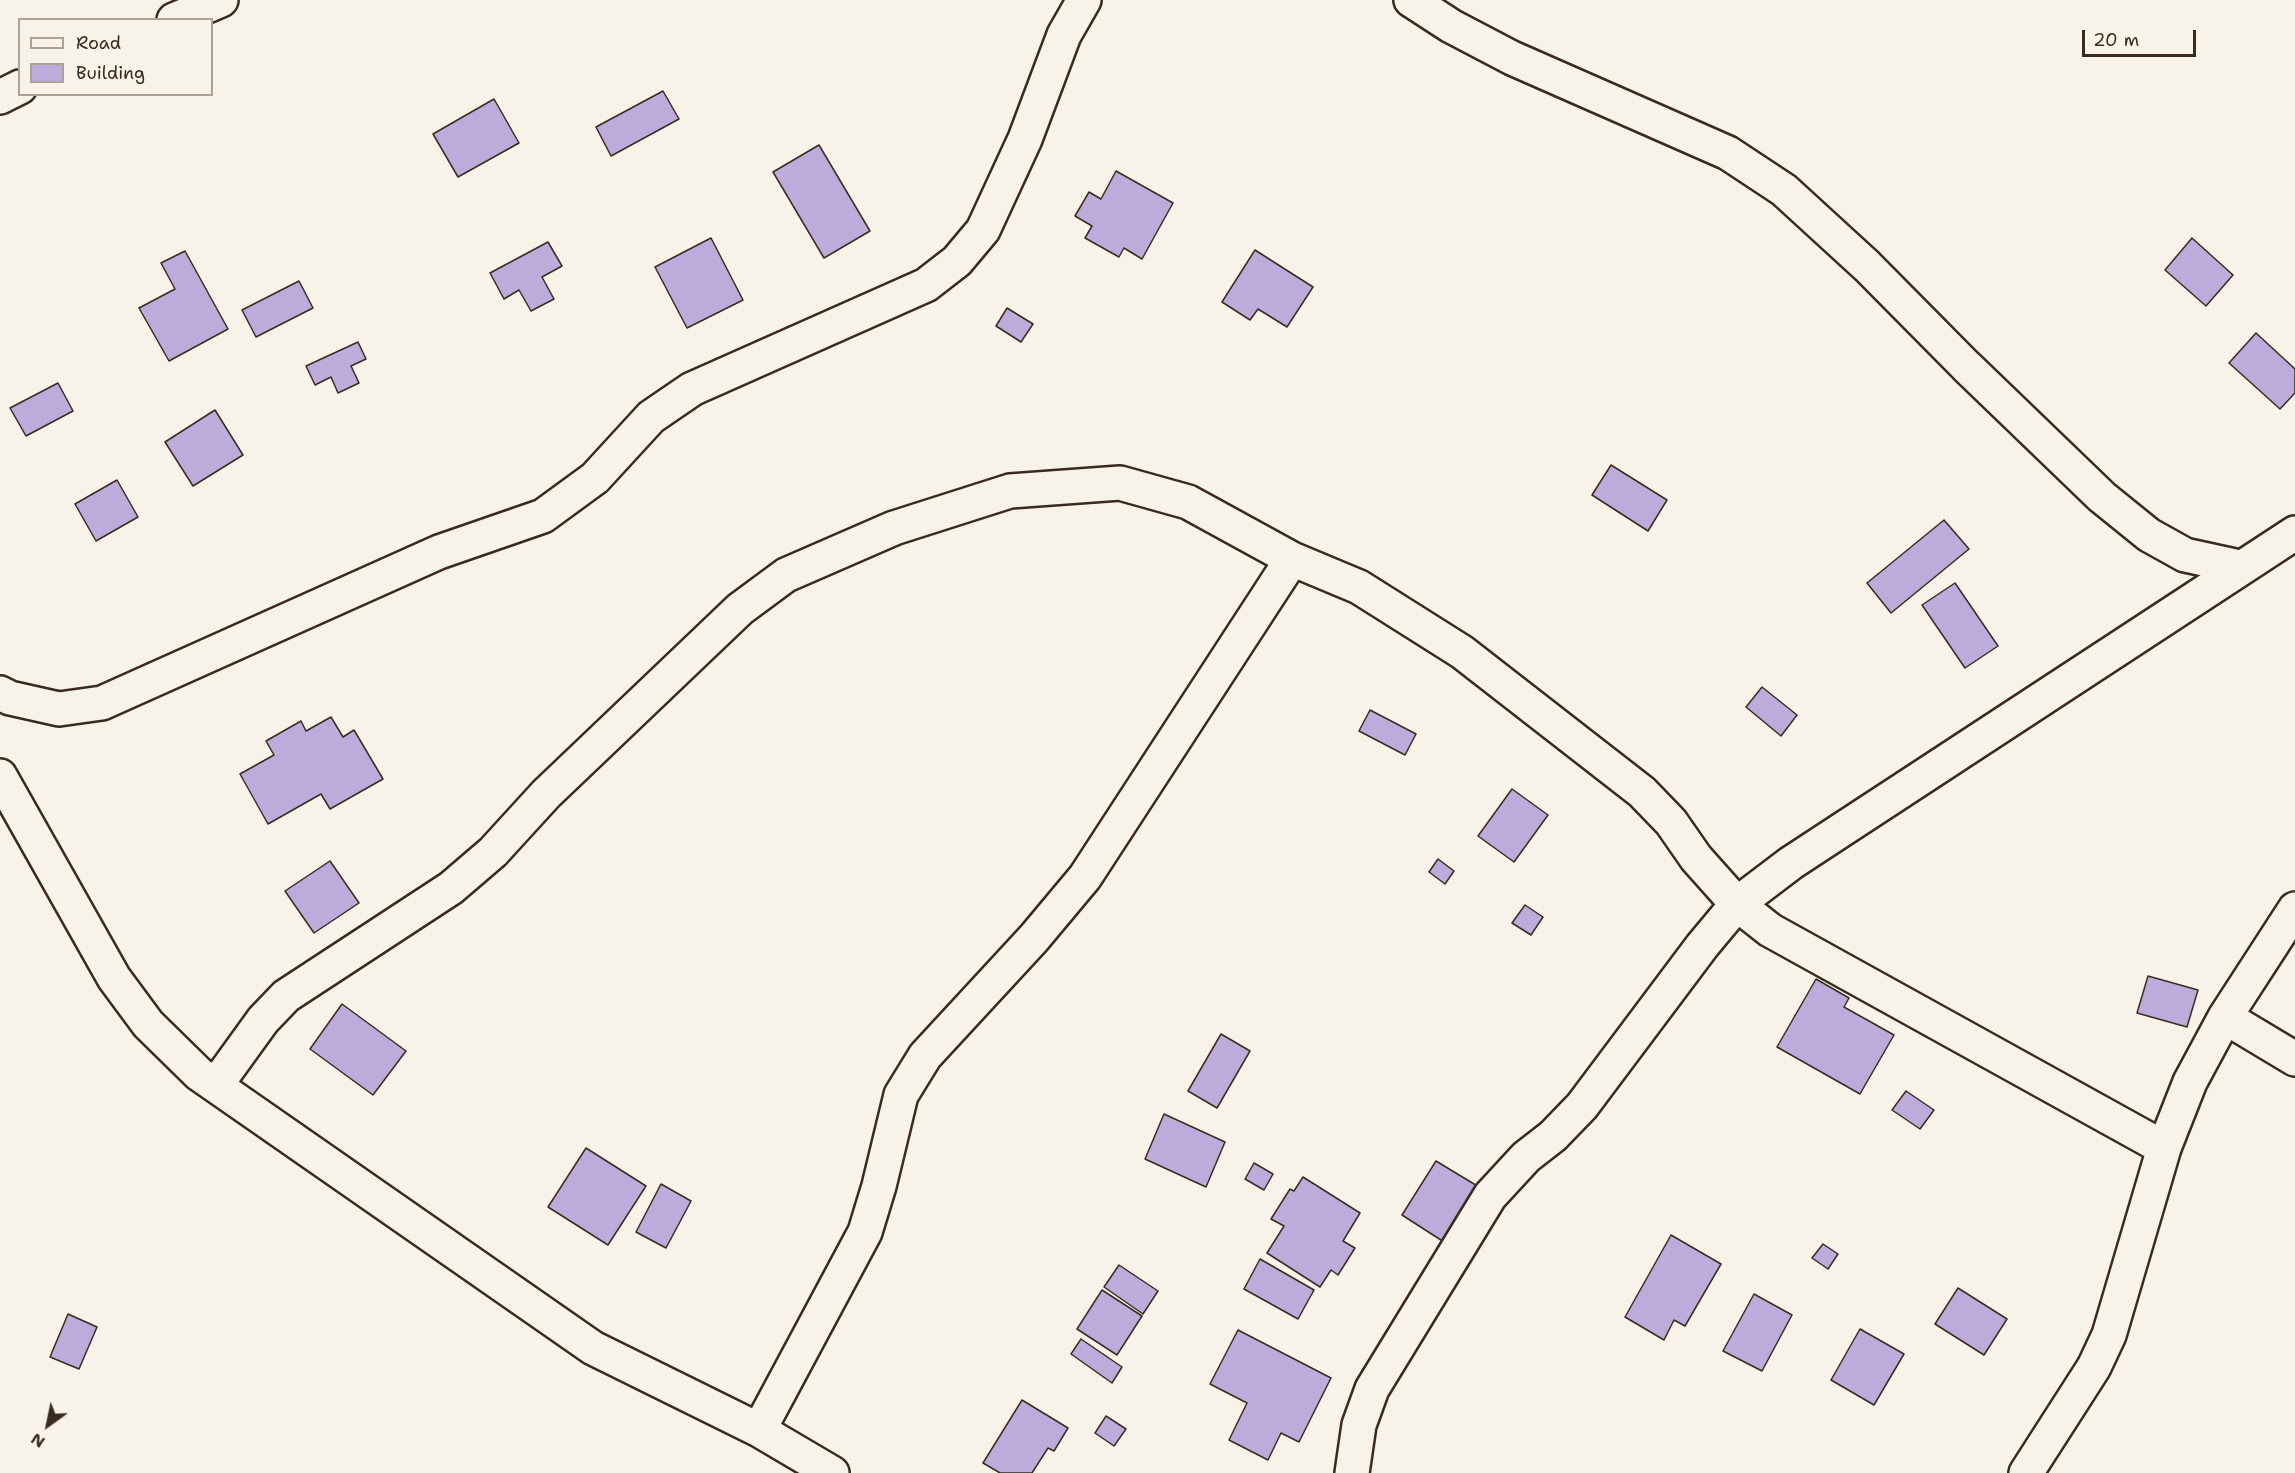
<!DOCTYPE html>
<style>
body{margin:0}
#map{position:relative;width:2295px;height:1473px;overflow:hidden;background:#f7f3e8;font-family:"Shantell Sans",sans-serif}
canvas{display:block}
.legend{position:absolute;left:18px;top:18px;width:195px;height:78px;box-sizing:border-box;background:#f7f3e8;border:2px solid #aca397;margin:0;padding:8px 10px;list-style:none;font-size:18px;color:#3b2a1e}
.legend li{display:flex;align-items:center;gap:12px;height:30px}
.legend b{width:30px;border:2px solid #aca397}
.north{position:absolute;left:18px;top:1395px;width:60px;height:60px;-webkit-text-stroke:4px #f7f3e8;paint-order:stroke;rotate:213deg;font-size:16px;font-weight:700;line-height:24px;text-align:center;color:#3b2a1e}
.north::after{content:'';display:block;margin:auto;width:21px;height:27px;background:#3b2a1e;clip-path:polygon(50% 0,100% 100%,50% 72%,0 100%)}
.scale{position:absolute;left:2082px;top:30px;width:114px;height:27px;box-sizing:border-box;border:3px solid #3b2a1e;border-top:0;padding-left:8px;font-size:18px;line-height:21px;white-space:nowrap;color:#3b2a1e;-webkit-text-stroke:4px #f7f3e8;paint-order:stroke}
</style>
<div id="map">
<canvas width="2295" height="1473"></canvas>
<ul class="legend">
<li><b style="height:8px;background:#f7f3e8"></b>Road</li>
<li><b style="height:16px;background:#bdabdb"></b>Building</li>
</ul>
<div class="north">N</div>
<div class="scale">20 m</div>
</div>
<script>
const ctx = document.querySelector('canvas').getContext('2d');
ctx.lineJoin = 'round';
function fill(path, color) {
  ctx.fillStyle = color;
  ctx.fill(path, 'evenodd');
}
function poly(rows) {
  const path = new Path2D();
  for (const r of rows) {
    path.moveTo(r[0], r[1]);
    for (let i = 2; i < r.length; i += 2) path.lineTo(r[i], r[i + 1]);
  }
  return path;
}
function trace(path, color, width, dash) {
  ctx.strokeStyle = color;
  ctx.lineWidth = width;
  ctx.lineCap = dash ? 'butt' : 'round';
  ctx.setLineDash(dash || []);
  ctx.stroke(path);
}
const building = poly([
 [663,91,679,119,611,156,596,127,663,91],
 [494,99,519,143,458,177,433,134,494,99],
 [819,145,870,231,824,258,773,172,819,145],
 [1116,171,1173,203,1142,259,1124,248,1119,257,1085,238,1092,226,1075,216,1089,192,1101,199,1116,171],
 [711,238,743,300,687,328,655,267,711,238],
 [2192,238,2233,275,2206,306,2165,270,2192,238],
 [548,242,562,266,542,277,554,299,531,311,519,290,504,299,490,273,548,242],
 [1255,250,1313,287,1287,327,1258,309,1250,320,1222,302,1255,250],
 [185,251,228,329,169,361,139,308,175,289,161,263,185,251],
 [299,281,313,308,256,337,242,310,299,281],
 [1007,308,1033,324,1021,342,996,326,1007,308],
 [2256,333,2295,369,2295,393,2280,409,2229,363,2256,333],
 [358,342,366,359,351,366,359,383,338,393,331,377,315,385,306,366,358,342],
 [58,383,73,411,26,436,10,408,58,383],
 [215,410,243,455,193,486,165,442,215,410],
 [1611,465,1667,500,1648,531,1592,495,1611,465],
 [117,480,138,517,96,541,75,504,117,480],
 [1944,520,1969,549,1891,613,1867,583,1944,520],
 [1955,583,1998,646,1965,668,1922,605,1955,583],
 [1762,687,1797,715,1781,736,1746,707,1762,687],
 [1370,710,1416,734,1405,755,1359,731,1370,710],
 [331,717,343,737,354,730,383,779,330,809,321,794,268,824,240,774,274,755,266,741,301,721,306,731,331,717],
 [1512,789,1548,815,1514,862,1478,836,1512,789],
 [1438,859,1454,871,1445,884,1429,872,1438,859],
 [330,861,359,903,314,933,285,891,330,861],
 [1525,905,1543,917,1531,935,1512,923,1525,905],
 [2148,976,2198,990,2187,1027,2137,1013,2148,976],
 [1816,979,1849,998,1844,1007,1894,1035,1860,1094,1777,1047,1816,979],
 [342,1004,406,1051,373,1095,310,1049,342,1004],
 [1221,1034,1250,1051,1217,1108,1188,1091,1221,1034],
 [1906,1091,1934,1110,1920,1129,1892,1110,1906,1091],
 [1164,1114,1225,1142,1206,1187,1145,1159,1164,1114],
 [586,1148,646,1186,608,1245,548,1207,586,1148],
 [1436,1161,1479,1187,1444,1242,1402,1215,1436,1161],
 [1254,1163,1273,1174,1264,1190,1245,1179,1254,1163],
 [1303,1177,1360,1213,1343,1241,1355,1248,1338,1275,1331,1270,1320,1287,1267,1253,1284,1226,1271,1219,1290,1189,1294,1191,1303,1177],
 [661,1184,691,1201,666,1248,636,1232,661,1184],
 [1671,1235,1721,1264,1685,1326,1674,1320,1664,1340,1625,1317,1671,1235],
 [1823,1244,1838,1254,1828,1269,1812,1258,1823,1244],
 [1260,1259,1314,1290,1298,1319,1244,1289,1260,1259],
 [1119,1265,1158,1291,1143,1314,1104,1287,1119,1265],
 [1958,1288,2007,1319,1984,1355,1935,1324,1958,1288],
 [1102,1290,1142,1316,1117,1355,1077,1329,1102,1290],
 [1754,1294,1792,1315,1762,1371,1723,1351,1754,1294],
 [68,1314,97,1327,79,1369,50,1357,68,1314],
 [1860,1329,1904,1354,1874,1405,1831,1380,1860,1329],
 [1238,1330,1331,1378,1299,1442,1281,1433,1268,1460,1229,1440,1247,1403,1210,1384,1238,1330],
 [1081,1339,1122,1367,1112,1383,1071,1354,1081,1339],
 [1022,1400,1068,1428,1054,1451,1048,1448,1032,1473,1000,1473,983,1463,1022,1400],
 [1106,1416,1126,1429,1114,1446,1095,1433,1106,1416]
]);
fill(building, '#bdabdb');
trace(building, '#3b2a1e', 1.5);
const minor = poly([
 [1411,0,1451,26,1512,58,1728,153,1784,190,1867,266,1966,366,2102,497,2149,535,2185,555,2240,567],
 [174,20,221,0],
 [0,97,20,87],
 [0,693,10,698,59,709,102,703,439,552,543,516,595,478,651,417,692,389,926,285,957,261,983,230,1025,139,1064,35,1084,0],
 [0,776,114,978,148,1024,199,1074,593,1348,759,1430,832,1473],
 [2225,1017,2295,1059],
 [216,1085,263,1020,286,996,451,888,493,852,546,794,740,609,786,575,894,528,1010,491,1120,483,1188,502,1292,559],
 [759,1430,865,1232,879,1186,901,1095,925,1056,1034,938,1085,877,1292,559,1359,587,1462,652,1642,792,1671,822,1696,858,1737,904,1770,930,2164,1148],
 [1352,1473,1359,1425,1372,1389,1490,1196,1526,1157,1553,1136,1582,1106,1702,946,1737,904,1791,863,2295,533],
 [2026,1473,2094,1367,2109,1335,2164,1148,2190,1082,2225,1017,2295,909]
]);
trace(minor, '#3b2a1e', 38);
trace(minor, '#f7f3e8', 33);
</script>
